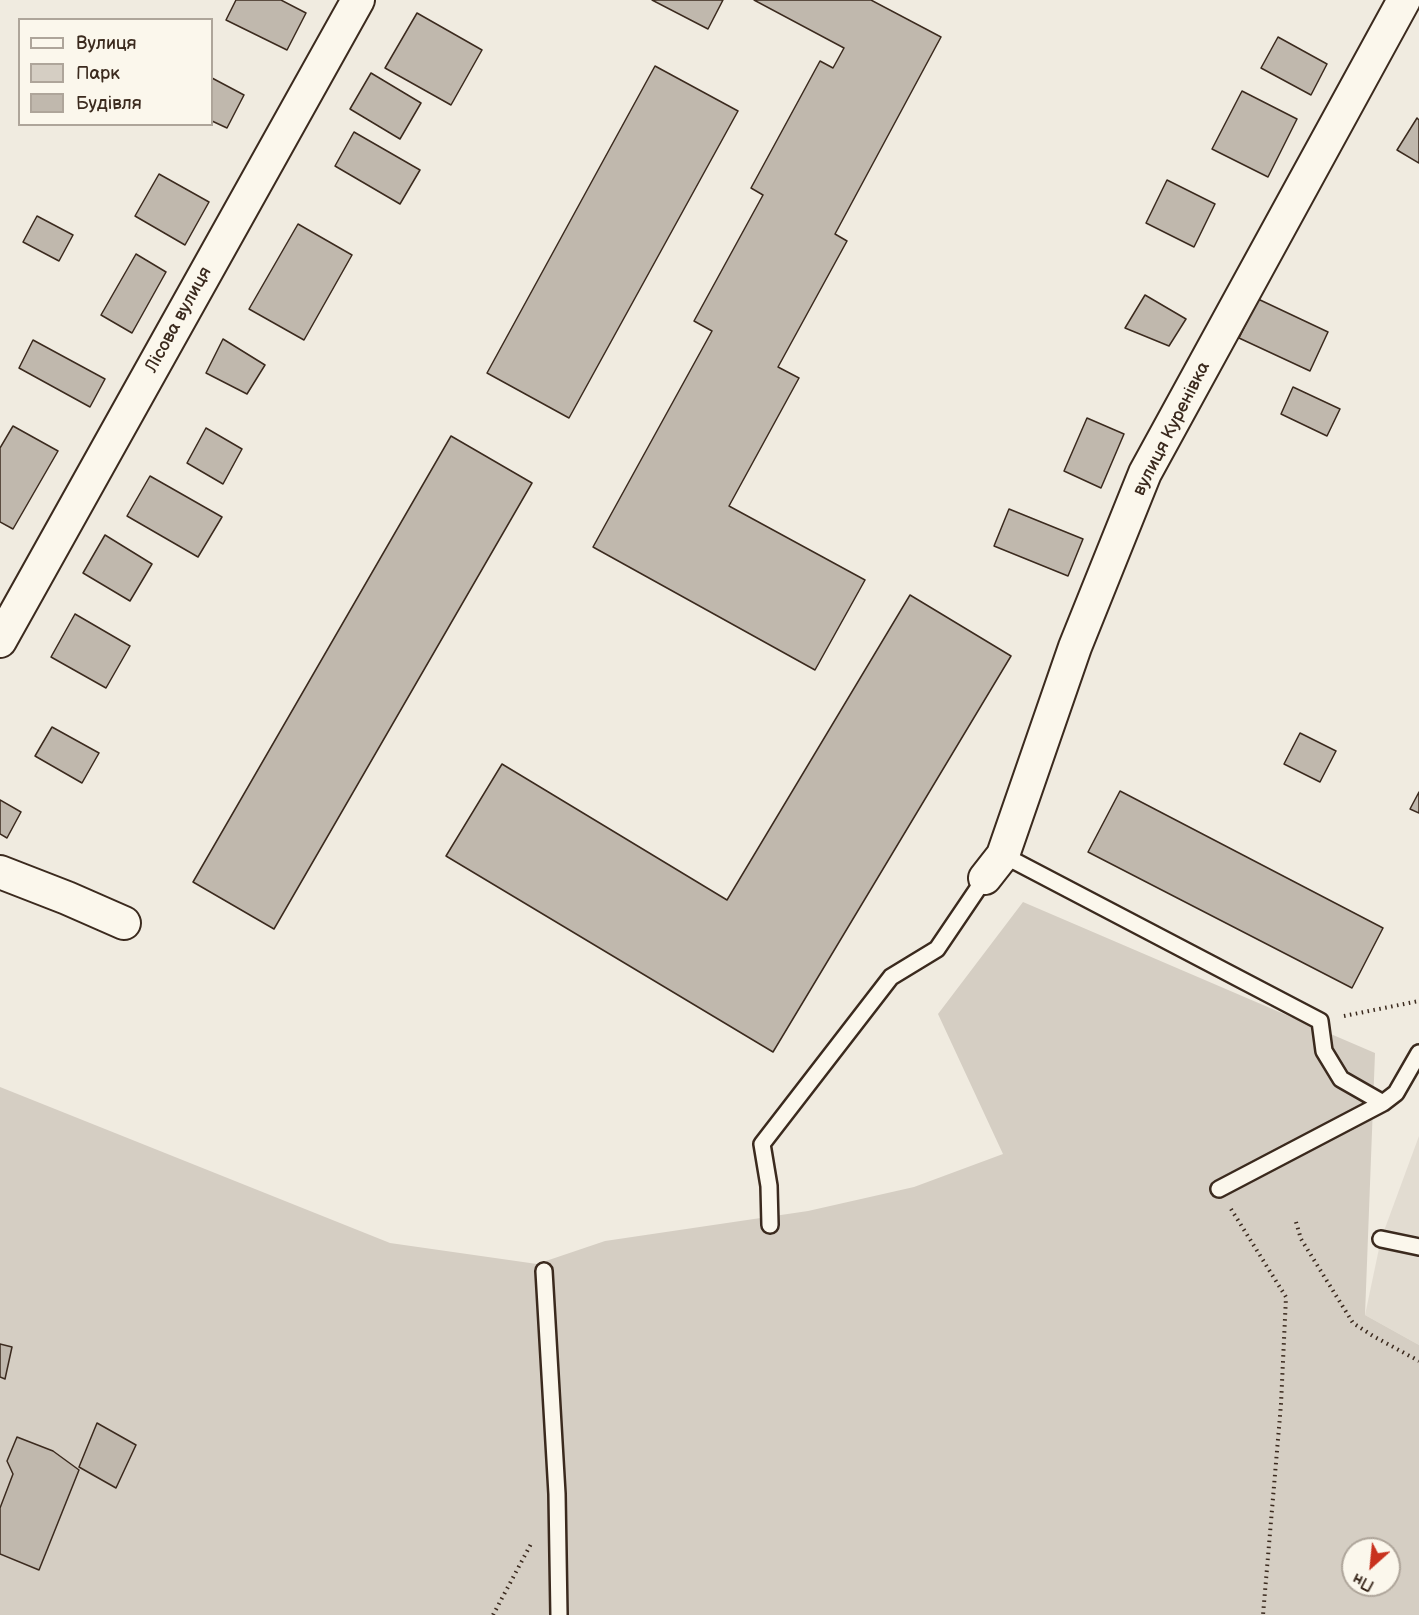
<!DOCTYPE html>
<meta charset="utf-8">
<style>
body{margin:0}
#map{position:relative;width:1419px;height:1615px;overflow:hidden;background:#f0ebe0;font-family:"Balsamiq Sans",sans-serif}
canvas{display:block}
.legend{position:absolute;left:18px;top:18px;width:195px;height:108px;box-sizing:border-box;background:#fbf7ec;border:2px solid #aea59a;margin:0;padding:8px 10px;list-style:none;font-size:18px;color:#3b2a1e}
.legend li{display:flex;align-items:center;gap:12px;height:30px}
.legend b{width:30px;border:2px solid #aea59a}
.north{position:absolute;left:1341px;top:1537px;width:60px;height:60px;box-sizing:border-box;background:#fbf7ec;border:2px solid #aea59a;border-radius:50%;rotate:207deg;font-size:16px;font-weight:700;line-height:24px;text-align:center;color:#3b2a1e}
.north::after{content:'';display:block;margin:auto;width:21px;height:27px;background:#c8321e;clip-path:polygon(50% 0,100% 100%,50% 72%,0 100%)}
</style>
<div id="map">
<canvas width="1419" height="1615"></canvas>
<ul class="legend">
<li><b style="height:8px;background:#fbf7ec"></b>Вулиця</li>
<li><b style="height:16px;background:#d5cec3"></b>Парк</li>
<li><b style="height:16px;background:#c0b8ad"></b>Будівля</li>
</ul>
<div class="north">Пн</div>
</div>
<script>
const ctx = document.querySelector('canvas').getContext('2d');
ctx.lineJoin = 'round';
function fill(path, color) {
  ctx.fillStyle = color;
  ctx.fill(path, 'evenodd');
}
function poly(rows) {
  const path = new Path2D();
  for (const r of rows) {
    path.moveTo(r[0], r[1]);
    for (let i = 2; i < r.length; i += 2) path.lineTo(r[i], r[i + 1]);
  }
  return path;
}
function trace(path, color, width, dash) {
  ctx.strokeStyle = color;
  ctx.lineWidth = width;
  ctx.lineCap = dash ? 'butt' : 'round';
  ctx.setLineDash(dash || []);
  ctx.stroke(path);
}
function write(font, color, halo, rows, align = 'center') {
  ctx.font = font + ' "Balsamiq Sans",sans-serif';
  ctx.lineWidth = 6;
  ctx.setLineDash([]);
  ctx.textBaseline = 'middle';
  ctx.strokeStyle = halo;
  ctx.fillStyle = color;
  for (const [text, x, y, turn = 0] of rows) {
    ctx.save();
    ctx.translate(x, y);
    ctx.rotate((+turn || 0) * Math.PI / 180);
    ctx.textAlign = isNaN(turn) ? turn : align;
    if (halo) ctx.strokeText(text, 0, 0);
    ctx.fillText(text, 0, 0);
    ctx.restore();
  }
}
fill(poly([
 [1419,1136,1419,1345,1365,1315,1381,1239]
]), '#e2dcd1');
fill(poly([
 [1023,902,1375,1053,1365,1315,1419,1345,1419,1615,0,1615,0,1087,390,1243,537,1264,605,1241,808,1211,914,1187,1003,1154,938,1014],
 [1353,1549,1389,1549,1389,1585,1353,1585]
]), '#d5cec3');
const building = poly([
 [236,0,281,0,306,13,287,50,226,20,236,0],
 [652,0,723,0,708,29,652,0],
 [754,0,871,0,941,37,835,234,847,241,778,367,799,378,729,506,865,580,815,670,593,547,712,331,694,321,763,195,751,188,820,61,833,68,844,48,754,0],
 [417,13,482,50,451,105,385,68,417,13],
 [1278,37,1327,64,1311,95,1261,68,1278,37],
 [655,66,738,111,569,418,487,373,655,66],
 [371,73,421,103,400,139,350,109,371,73],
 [212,78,244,95,227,128,212,121,212,78],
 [1242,91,1297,119,1268,177,1212,149,1242,91],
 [1417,118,1419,120,1419,163,1397,150,1417,118],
 [354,132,420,170,400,204,335,166,354,132],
 [159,174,209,202,185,245,135,216,159,174],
 [1167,180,1215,204,1194,247,1146,223,1167,180],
 [37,216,73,235,59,261,23,242,37,216],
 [298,224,352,255,304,340,249,309,298,224],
 [136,254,166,272,132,333,101,315,136,254],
 [1145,295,1186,319,1169,346,1125,328,1145,295],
 [1258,299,1328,332,1310,371,1239,338,1258,299],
 [223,339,265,365,247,394,206,373,223,339],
 [33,340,105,379,90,407,19,368,33,340],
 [1293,387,1340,409,1327,436,1281,414,1293,387],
 [1087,418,1124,434,1101,488,1064,471,1087,418],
 [13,426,58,451,13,529,0,522,0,448,13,426],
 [206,428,242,449,223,484,187,463,206,428],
 [451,436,532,483,274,929,193,882,451,436],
 [150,476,222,517,198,557,127,516,150,476],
 [1009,509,1083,539,1068,576,994,546,1009,509],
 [105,535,152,564,130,601,83,573,105,535],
 [910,595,1011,656,773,1052,446,856,502,764,727,900,910,595],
 [75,614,130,646,106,688,51,657,75,614],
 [52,727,99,753,82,783,35,756,52,727],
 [1300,733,1336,751,1320,782,1284,764,1300,733],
 [1120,791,1383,928,1352,988,1088,852,1120,791],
 [1419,792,1419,813,1410,809,1419,792],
 [0,800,21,812,7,838,0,834,0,800],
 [0,1344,12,1347,5,1379,0,1377,0,1344],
 [97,1423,136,1445,116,1488,79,1467,97,1423],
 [17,1437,53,1451,79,1470,39,1570,0,1554,0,1508,13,1474,7,1461,17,1437]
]);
fill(building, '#c0b8ad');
trace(building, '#3b2a1e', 1.5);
const lane = poly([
 [1003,855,1320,1021,1324,1051,1341,1079,1383,1103],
 [1219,1189,1383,1103,1396,1093,1419,1053],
 [770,1225,769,1186,762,1144,891,977,937,949,985,878],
 [1381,1239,1419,1247],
 [544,1271,557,1494,559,1615]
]);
const street = poly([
 [0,641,358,0],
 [0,872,67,898,124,923],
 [985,878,1003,855,1075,647,1145,473,1404,0]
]);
trace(lane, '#3b2a1e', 20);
trace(street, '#3b2a1e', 36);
trace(poly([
 [1344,1016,1419,1001],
 [1231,1209,1286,1297,1281,1404,1263,1615],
 [1296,1222,1301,1239,1353,1323,1373,1336,1419,1361],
 [493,1615,532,1542]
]), '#3b2a1e', 4, [1.5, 4.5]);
trace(lane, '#fbf7ec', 15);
trace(street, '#fbf7ec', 32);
write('18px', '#3b2a1e', '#fbf7ec', [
 ["Лісова вулиця",179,320,-61],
 ["вулиця Куренівка",1172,429,-63]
]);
</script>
